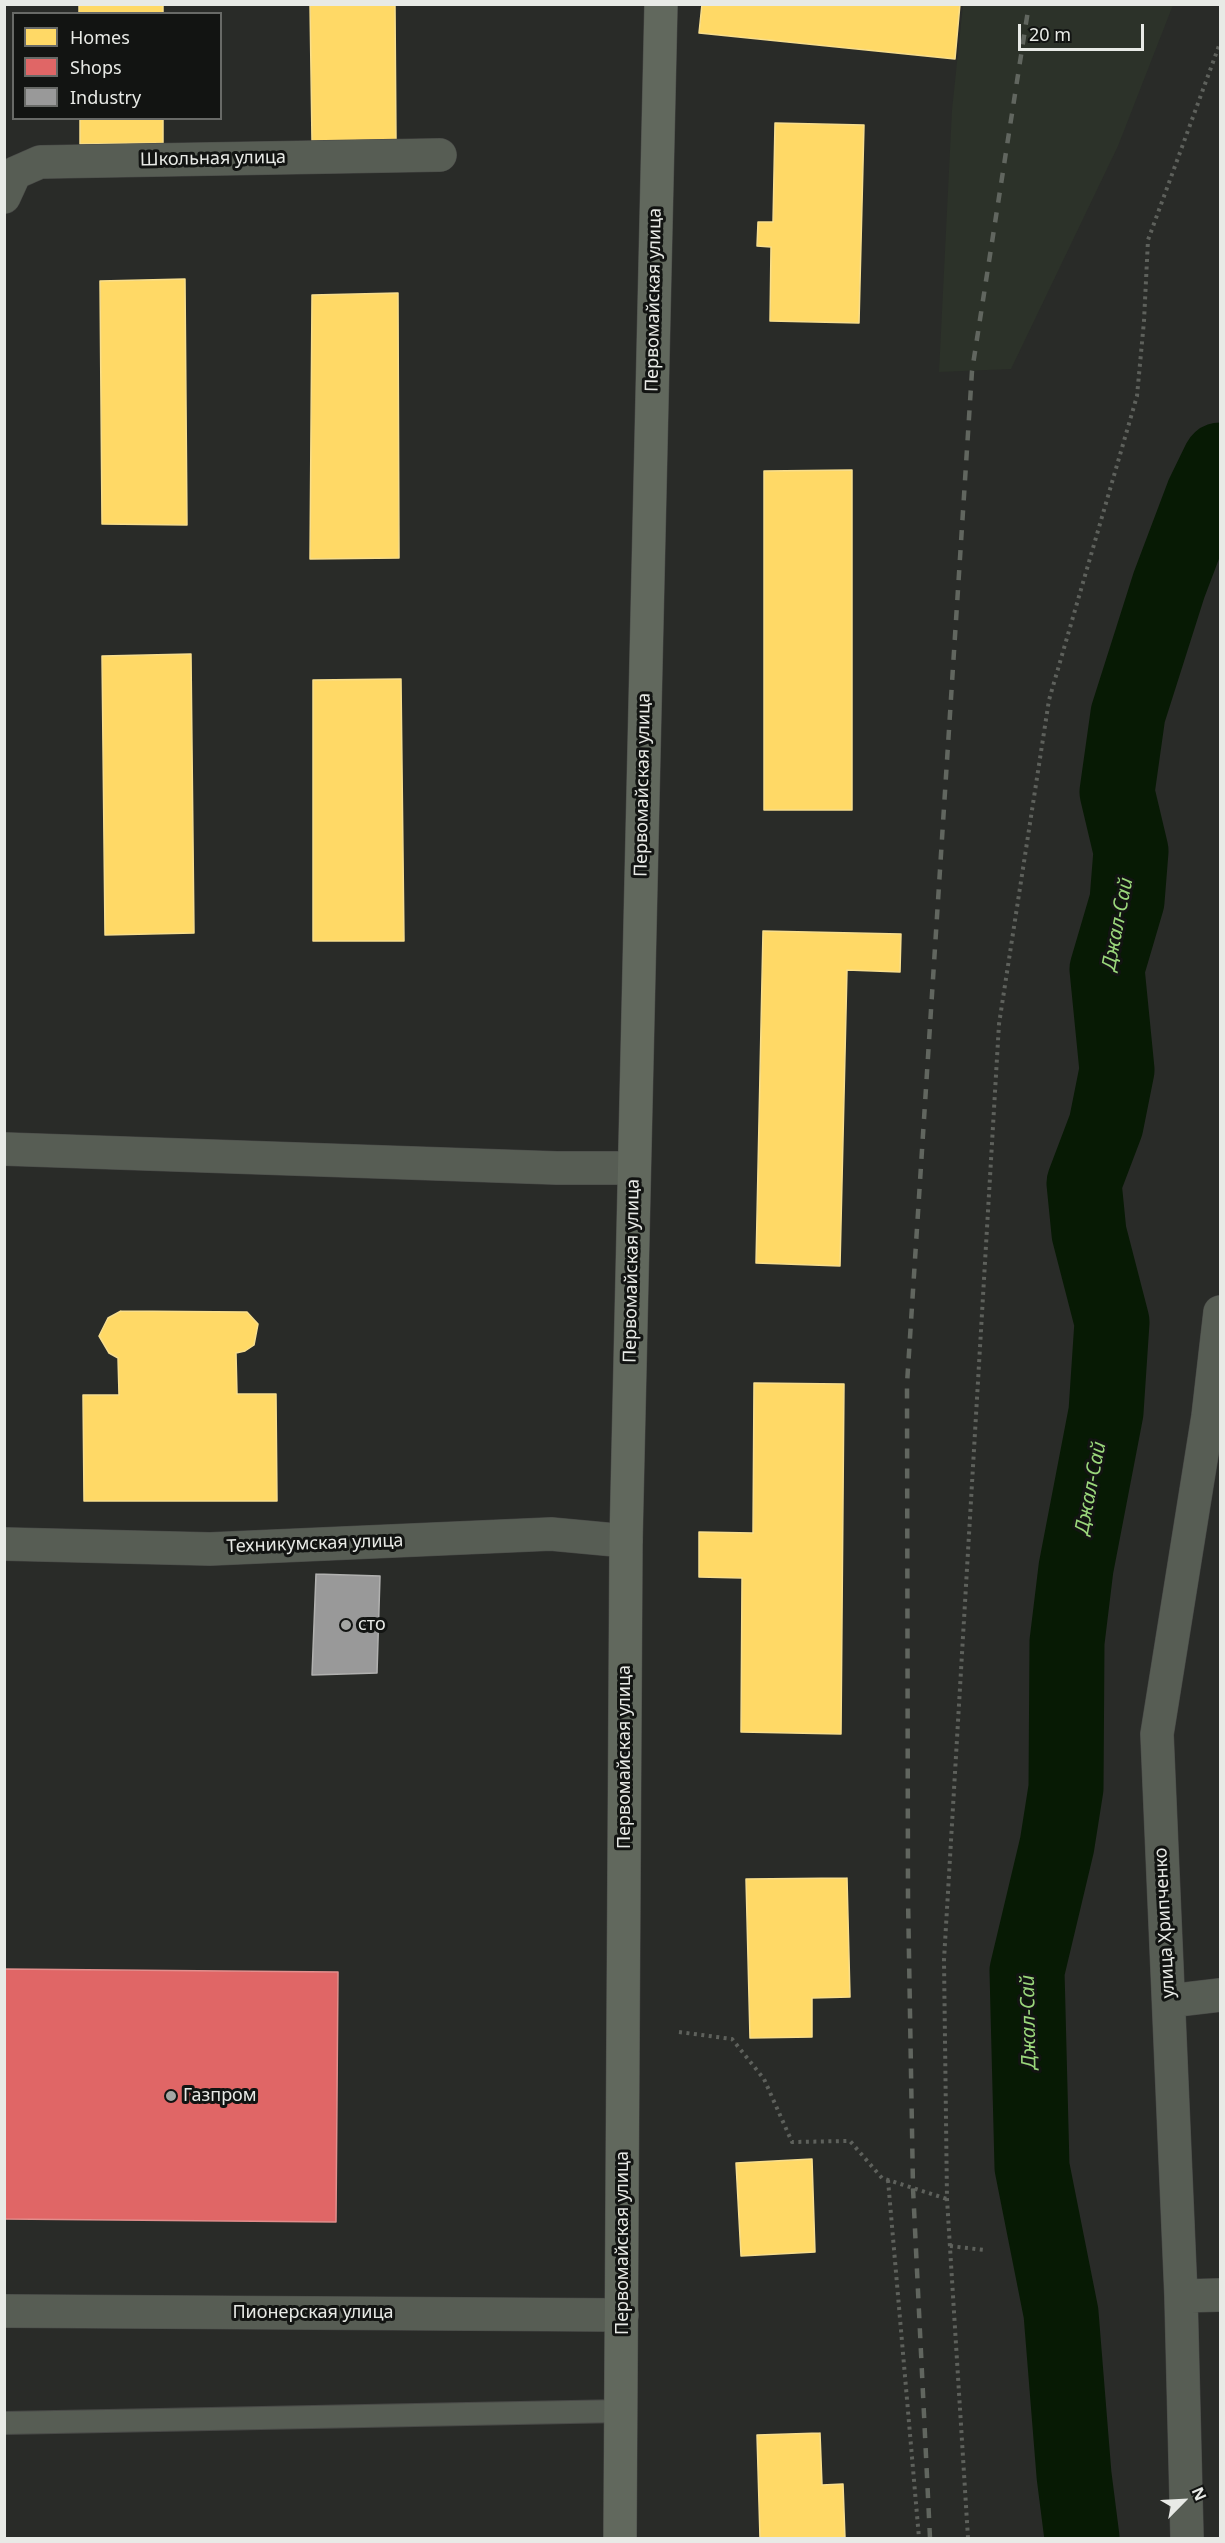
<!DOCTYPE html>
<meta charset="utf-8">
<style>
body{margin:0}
#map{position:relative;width:1225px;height:2543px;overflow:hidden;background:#292b28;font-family:"Noto Sans",sans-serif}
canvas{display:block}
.frame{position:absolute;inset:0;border:6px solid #e8eae6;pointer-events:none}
.legend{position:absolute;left:12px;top:12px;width:210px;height:108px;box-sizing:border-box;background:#121412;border:2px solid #686a67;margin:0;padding:8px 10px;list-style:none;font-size:18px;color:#e8eae6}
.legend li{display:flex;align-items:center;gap:12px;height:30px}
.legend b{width:30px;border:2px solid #686a67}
.north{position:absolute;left:1153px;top:2471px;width:60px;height:60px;-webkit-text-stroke:4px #121412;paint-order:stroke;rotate:66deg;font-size:16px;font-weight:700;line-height:24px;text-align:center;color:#e8eae6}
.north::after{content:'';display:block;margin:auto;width:21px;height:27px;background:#e8eae6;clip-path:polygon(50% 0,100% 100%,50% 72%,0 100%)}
.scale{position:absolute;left:1018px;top:24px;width:126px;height:27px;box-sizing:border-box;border:3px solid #e8eae6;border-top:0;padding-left:8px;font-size:18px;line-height:21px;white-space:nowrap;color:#e8eae6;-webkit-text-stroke:4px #121412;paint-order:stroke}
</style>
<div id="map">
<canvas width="1225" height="2543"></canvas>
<div class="frame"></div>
<ul class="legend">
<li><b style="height:16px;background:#ffd966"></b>Homes</li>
<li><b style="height:16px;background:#e06666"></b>Shops</li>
<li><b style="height:16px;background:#999"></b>Industry</li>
</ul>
<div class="north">N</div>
<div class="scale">20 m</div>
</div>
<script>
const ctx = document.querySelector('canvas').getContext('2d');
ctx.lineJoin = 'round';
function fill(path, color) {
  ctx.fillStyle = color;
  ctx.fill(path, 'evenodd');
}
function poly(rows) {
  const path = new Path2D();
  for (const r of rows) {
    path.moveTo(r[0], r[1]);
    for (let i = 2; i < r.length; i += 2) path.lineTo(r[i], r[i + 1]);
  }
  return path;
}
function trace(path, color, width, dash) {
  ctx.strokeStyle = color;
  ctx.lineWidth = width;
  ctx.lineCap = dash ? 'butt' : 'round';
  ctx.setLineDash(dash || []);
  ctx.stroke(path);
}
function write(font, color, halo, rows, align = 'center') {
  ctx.font = font + ' "Noto Sans",sans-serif';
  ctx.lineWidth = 6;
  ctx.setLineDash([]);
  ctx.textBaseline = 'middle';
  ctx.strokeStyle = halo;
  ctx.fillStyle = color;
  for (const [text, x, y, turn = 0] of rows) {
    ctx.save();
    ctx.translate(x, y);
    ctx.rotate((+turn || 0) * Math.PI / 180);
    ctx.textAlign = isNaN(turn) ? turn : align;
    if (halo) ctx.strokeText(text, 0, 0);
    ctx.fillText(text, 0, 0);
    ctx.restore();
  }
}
fill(poly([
 [963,5,1173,5,1118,146,1011,369,939,372,952,110]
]), '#2c3229');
const homes = poly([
 [79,4,163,4,163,14,79,14,79,4],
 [310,4,395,4,396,140,312,141,310,4],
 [702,4,960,4,955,59,699,33,702,4],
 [80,118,163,118,163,143,80,144,80,118],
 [775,123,864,125,859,323,770,321,771,247,757,246,758,222,773,222,775,123],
 [185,279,187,525,102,524,100,281,185,279],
 [398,293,399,558,310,559,312,295,398,293],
 [852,470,852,810,764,810,764,471,852,470],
 [191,654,194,933,105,935,102,656,191,654],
 [401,679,404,941,313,941,313,680,401,679],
 [763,931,901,934,900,972,847,970,840,1266,756,1263,763,931],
 [121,1311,247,1312,258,1324,254,1345,245,1351,236,1353,237,1394,276,1394,277,1501,84,1501,83,1395,119,1395,118,1358,109,1353,99,1336,108,1318,121,1311],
 [754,1383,844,1384,841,1734,741,1732,742,1578,699,1577,699,1532,753,1533,754,1383],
 [847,1878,850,1997,812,1998,812,2037,750,2038,746,1879,847,1878],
 [812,2159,815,2252,741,2256,736,2163,812,2159],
 [820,2433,822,2485,843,2484,845,2538,760,2538,757,2435,820,2433]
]);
fill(homes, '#ffd966');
trace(homes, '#f8de8c', 1.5);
const shops = poly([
 [4,1969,338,1972,336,2222,4,2219,4,1969]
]);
fill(shops, '#e06666');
trace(shops, '#e28e8c', 1.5);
const industry = poly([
 [316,1574,380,1576,377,1673,312,1675,316,1574]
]);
fill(industry, '#999');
trace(industry, '#b1b1b0', 1.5);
trace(poly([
 [1082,2538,1074,2475,1061,2313,1032,2167,1027,1971,1057,1845,1066,1788,1067,1642,1076,1568,1106,1412,1112,1322,1089,1233,1084,1183,1106,1125,1117,1070,1107,969,1127,901,1131,851,1117,792,1128,714,1169,585,1203,495,1220,460]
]), '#071a04', 75);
const service = poly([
 [4,2423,622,2411]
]);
const minor = poly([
 [4,197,15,173,40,162,440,155],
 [4,1149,557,1168,634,1168],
 [4,1544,210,1549,551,1534,626,1541],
 [1169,2001,1220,1995],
 [1181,2296,1220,2295],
 [4,2311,622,2315],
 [1187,2538,1181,2296,1157,1734,1208,1416,1220,1312]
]);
const secondary = poly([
 [620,2538,626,1541,661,4]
]);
trace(service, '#484947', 24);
trace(minor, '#484947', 34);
trace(secondary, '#484947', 34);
trace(poly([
 [679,2032,732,2039,764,2079,792,2142,850,2141,882,2178,947,2199],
 [888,2180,919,2538],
 [950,2246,984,2250],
 [968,2538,947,2199,944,1960,999,1024,1049,700,1137,396,1144,321,1148,240,1220,43]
]), '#5e615c', 4, [3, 4.5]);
trace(service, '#575d54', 22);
trace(minor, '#575d54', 33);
trace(secondary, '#61685d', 33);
trace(poly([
 [930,2538,913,2188,908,1897,907,1384,972,371,1029,4]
]), '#61665f', 4.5, [10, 10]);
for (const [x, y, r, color] of [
 [346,1625,6,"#a5a7a4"],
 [171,2096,6,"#a5a7a4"]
]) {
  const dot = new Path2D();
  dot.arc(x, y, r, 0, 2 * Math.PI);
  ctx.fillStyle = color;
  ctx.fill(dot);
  trace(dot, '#121412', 2);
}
write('18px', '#e8eae6', '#121412', [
 ["Школьная улица",213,159,-1],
 ["Первомайская улица",654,300,-89],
 ["Первомайская улица",643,785,-89],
 ["Первомайская улица",632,1271,-89],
 ["Техникумская улица",315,1544,-2],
 ["Первомайская улица",625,1757,-90],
 ["улица Хрипченко",1165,1923,-93],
 ["Первомайская улица",623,2243,-90],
 ["Пионерская улица",313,2313]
]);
write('18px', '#e8eae6', '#121412', [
 ["сто",358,1625],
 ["Газпром",183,2096]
], 'left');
write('italic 20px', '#9ad77b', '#121412', [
 ["Джал-Сай",1118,924,-79],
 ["Джал-Сай",1091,1488,-79],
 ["Джал-Сай",1029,2022,-91]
]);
</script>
